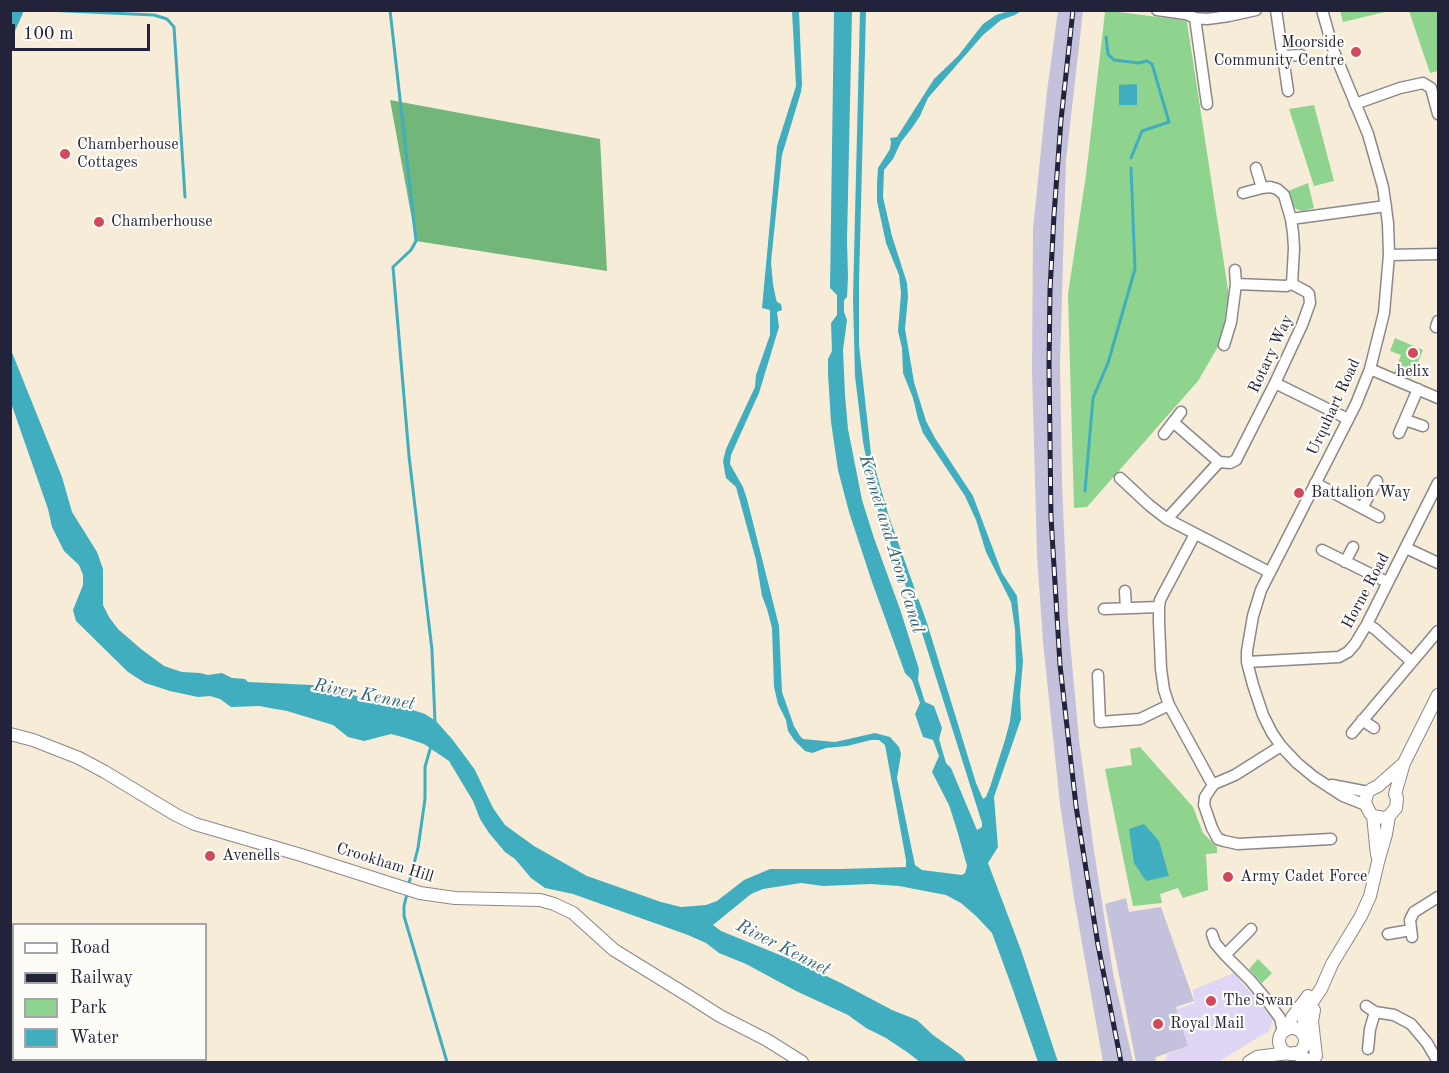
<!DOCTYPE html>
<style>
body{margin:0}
#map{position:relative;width:1449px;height:1073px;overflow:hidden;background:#f7ecd8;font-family:"Old Standard TT",serif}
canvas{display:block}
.frame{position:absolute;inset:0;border:12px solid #22223b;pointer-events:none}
.legend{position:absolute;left:12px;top:923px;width:195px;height:138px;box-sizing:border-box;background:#fdfcf7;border:2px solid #a5a5ac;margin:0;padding:8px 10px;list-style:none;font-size:18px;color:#22223b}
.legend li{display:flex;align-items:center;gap:12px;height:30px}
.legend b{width:30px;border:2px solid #a5a5ac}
.scale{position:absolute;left:12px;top:24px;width:138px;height:27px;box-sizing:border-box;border:3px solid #22223b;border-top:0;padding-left:8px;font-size:18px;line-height:21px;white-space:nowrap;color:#22223b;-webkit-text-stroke:4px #fdfcf7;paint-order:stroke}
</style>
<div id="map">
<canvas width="1449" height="1073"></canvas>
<div class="frame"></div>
<ul class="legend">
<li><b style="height:8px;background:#fff"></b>Road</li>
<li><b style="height:8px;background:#22223b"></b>Railway</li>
<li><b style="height:16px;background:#8ed48f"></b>Park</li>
<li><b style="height:16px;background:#40aebe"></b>Water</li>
</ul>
<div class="scale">100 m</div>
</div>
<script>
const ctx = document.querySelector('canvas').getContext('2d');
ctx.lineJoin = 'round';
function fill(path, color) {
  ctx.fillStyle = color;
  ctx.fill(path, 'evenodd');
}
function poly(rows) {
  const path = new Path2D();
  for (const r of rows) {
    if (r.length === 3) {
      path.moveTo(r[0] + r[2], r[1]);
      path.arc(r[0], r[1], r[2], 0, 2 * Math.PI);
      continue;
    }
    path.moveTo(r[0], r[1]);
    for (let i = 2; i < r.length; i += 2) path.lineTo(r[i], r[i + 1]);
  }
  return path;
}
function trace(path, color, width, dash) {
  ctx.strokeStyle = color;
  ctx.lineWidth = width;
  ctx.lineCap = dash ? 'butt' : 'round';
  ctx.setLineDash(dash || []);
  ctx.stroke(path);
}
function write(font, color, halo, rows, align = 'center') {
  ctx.font = font + ' "Old Standard TT",serif';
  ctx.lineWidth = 4.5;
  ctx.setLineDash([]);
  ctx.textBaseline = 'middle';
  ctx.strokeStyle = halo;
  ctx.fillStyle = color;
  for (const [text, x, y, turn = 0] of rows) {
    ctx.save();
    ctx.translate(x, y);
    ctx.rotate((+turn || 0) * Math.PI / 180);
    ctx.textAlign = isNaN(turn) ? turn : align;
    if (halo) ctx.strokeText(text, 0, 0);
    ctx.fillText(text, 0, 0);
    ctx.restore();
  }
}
fill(poly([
 [1234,973,1273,1019,1269,1031,1218,1062,1164,1062,1168,1054,1187,1046,1175,1010,1195,1003,1193,990]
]), '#dfd5f5');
fill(poly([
 [1058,11,1083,11,1066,160,1064,226,1060,364,1062,483,1068,620,1079,739,1093,844,1113,973,1133,1062,1103,1062,1074,898,1060,804,1043,642,1037,555,1032,371,1033,229,1047,91],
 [1126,898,1129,912,1161,907,1194,1001,1176,1007,1188,1046,1156,1057,1155,1062,1136,1062,1105,904]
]), '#c3c1db');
fill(poly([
 [1340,10,1389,10,1389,11,1343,22],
 [1110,11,1183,20,1187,22,1229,296,1227,317,1222,340,1198,381,1087,507,1074,508,1068,294,1086,175,1105,12],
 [1409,11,1438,11,1438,71,1430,73],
 [1314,105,1334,181,1314,186,1289,109],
 [1308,183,1314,208,1302,211,1296,209,1292,205,1288,191],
 [1395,338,1423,350,1411,379,1394,373,1401,355,1390,351],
 [1140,747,1193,807,1203,833,1217,847,1217,853,1206,854,1208,890,1183,898,1178,888,1160,894,1162,903,1133,906,1105,769,1132,765,1130,749],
 [1258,959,1272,973,1262,983,1249,969]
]), '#8ed48f');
fill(poly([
 [390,100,600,139,607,271,416,241],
 [11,937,14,944,14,1060,55,1060,55,1062,11,1062]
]), '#72b67a');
fill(poly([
 [11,10,23,11,23,13,11,40,11,50],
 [792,11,799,11,802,84,801,92,782,155,771,262,773,284,776,299,777,302,781,304,782,310,777,312,779,327,759,393,731,455,730,464,743,487,747,499,779,626,782,692,794,726,800,736,803,739,835,742,875,733,890,737,899,747,901,754,897,778,915,865,922,870,962,875,965,873,967,866,957,830,949,805,932,772,939,756,933,740,923,737,915,714,920,703,912,680,905,673,872,582,849,512,838,470,831,422,828,374,828,359,832,351,831,323,837,315,837,295,830,288,834,11,852,11,847,241,848,277,847,297,844,300,844,312,847,320,843,350,845,395,848,429,862,500,874,538,900,609,919,669,918,680,925,702,934,706,942,728,939,739,946,763,951,768,977,830,982,827,982,823,916,614,875,502,863,442,855,376,853,298,860,11,866,11,859,282,859,345,871,454,889,517,927,623,976,783,983,799,986,797,990,787,1005,740,1010,721,1016,669,1015,629,1011,602,986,552,976,520,965,496,923,433,918,419,913,398,903,373,902,348,898,331,901,293,899,275,886,243,877,201,877,184,878,168,890,149,891,142,890,138,897,137,934,79,958,56,983,24,996,15,1009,11,1021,11,1015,15,1001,20,983,35,928,98,920,116,912,128,901,142,893,159,884,170,883,197,892,236,907,283,908,297,905,329,914,382,926,421,935,438,973,496,1002,573,1017,596,1023,661,1020,696,1021,719,994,797,998,847,988,863,1021,950,1058,1062,1038,1062,1013,990,992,933,976,916,961,903,946,895,899,886,871,884,823,886,801,883,763,889,751,894,713,925,721,931,797,962,843,984,892,1010,917,1020,933,1035,961,1055,967,1062,920,1062,907,1052,886,1038,866,1028,848,1015,796,991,746,964,719,953,706,943,688,935,573,894,545,888,531,878,515,859,505,852,489,833,480,819,473,801,449,761,424,744,406,738,391,734,364,741,348,737,333,725,287,711,259,706,231,707,220,699,210,696,198,697,170,691,145,683,128,672,76,621,73,610,83,585,83,575,79,565,64,551,52,527,48,509,11,403,11,350,62,477,72,512,97,552,103,569,103,605,109,617,118,629,141,649,164,666,182,672,200,673,208,675,222,673,232,678,245,679,248,682,312,685,339,690,385,706,397,705,425,714,436,721,452,739,467,759,475,770,493,808,505,825,534,846,587,876,661,902,681,907,706,905,717,901,744,880,770,869,841,869,906,867,906,860,885,745,879,740,871,740,847,746,826,748,812,753,805,751,794,740,788,731,786,720,778,704,774,687,772,628,767,609,762,596,756,560,736,487,726,478,725,473,723,461,726,449,755,387,756,375,770,335,770,310,762,308,777,146,796,86],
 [1137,84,1137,105,1119,105,1119,85],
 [1144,824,1159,841,1169,876,1146,881,1134,863,1129,829]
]), '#40aebe');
trace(poly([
 [46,10,154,15,167,19,174,27,185,197],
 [390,10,416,241,411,250,393,267,409,456,432,650,435,722],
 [1106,37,1108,54,1114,60,1139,63,1147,61,1152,64,1169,122,1142,131,1131,158],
 [1085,491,1093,398,1108,363,1135,269,1131,168],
 [408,887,418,848,425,799,425,767,431,746],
 [407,894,404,906,404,916,447,1062]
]), '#40aebe', 3);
const minor = poly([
 [1157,10,1186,14,1195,18,1207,19,1229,16,1256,10],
 [1276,10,1288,91],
 [1322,10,1334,52,1368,134,1383,187,1388,223,1389,255,1384,313,1370,369,1356,404,1261,590,1253,616,1247,651,1247,662,1253,685,1263,715,1272,733,1281,746,1297,763,1314,777,1343,796,1366,805],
 [1195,18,1207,104],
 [1284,56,1301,55],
 [1355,104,1400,88,1423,83,1431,88,1438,114],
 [1256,168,1262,188],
 [1291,219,1386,206],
 [1389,255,1438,254],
 [1236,284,1286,286,1292,284],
 [1436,327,1438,321],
 [1224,345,1231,322,1236,284,1235,270],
 [1370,369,1438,398],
 [1275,383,1348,419],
 [1405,420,1423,426],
 [1173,422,1219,462],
 [1399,433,1418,389],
 [1164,434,1181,412],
 [1120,478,1149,505,1167,519,1269,572],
 [1315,483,1379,517],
 [1362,508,1377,481],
 [1167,519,1219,462,1230,463,1236,460,1275,383,1302,325,1310,303,1309,294,1307,292,1292,284,1294,248,1293,233,1291,219,1284,195,1277,189,1270,187,1262,188,1243,193],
 [1195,534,1160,600,1159,607,1159,622,1161,669,1164,690,1169,705,1210,780,1214,784],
 [1406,548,1438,563],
 [1322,550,1387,582],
 [1345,562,1353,547],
 [1125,591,1126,608],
 [1104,609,1159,607],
 [1367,624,1375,629,1412,662],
 [1247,662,1339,657,1348,652,1355,644,1367,624,1438,483],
 [1098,675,1100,722,1140,719,1169,705],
 [1362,720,1374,728],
 [1352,733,1438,631],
 [1281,746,1235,775,1214,784,1211,788,1205,797,1204,805,1212,828,1218,839,1224,841,1238,844,1331,839],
 [1332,785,1368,792],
 [1251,929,1225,955,1250,980,1265,998,1280,1018,1283,1032],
 [1212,934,1215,943,1225,955],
 [1388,934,1411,930],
 [1412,937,1410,920,1414,912,1438,897],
 [1366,1006,1375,1012,1394,1015,1411,1024,1427,1043,1438,1062],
 [1368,1049,1370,1029,1375,1012]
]);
const tertiary = poly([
 [10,734,33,740,79,758,105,772,176,815,195,824,212,829,301,855,420,893,455,898,540,900,554,904,573,913,614,950,687,995,720,1016,767,1040,802,1062],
 [1404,763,1378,786,1372,789,1368,792,1365,801,1366,805,1370,813,1373,816,1384,818,1389,816,1396,808,1397,798,1395,794,1404,763,1438,695],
 [1373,816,1377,855],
 [1314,1010,1312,1021,1316,1056],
 [1292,1041,13],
 [1286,1030,1293,1016,1308,996],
 [1303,1034,1304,1020,1308,1008,1321,989,1332,964,1361,916,1370,896,1378,862,1386,834,1389,816],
 [1294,1053,1312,1062],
 [1249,1062,1257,1057,1288,1053]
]);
trace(minor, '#8c878a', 13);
trace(tertiary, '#8c878a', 14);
trace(minor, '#fff', 10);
trace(tertiary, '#fff', 12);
const rail = poly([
 [1073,10,1061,120,1054,215,1050,290,1049,367,1051,517,1060,665,1076,806,1098,945,1121,1062]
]);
trace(rail, '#22223b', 5);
trace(rail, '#fdfcf7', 3, [9]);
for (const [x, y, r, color] of [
 [1356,52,6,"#d1495b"],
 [65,154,6,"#d1495b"],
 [99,222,6,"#d1495b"],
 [1413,353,6,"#d1495b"],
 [1299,493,6,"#d1495b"],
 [210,856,6,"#d1495b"],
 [1228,877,6,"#d1495b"],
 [1211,1001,6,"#d1495b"],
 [1158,1024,6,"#d1495b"]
]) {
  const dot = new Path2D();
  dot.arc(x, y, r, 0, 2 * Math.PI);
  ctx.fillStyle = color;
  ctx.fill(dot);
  trace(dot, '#fdfcf7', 2);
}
write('16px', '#22223b', '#fdfcf7', [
 ["Moorside",1344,43,"right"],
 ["Community Centre",1344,61,"right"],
 ["Chamberhouse",77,145],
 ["Cottages",77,163],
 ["Chamberhouse",111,222],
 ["helix",1413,372,"center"],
 ["Battalion Way",1311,493],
 ["Avenells",222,856],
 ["Army Cadet Force",1240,877],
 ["The Swan",1223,1001],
 ["Royal Mail",1170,1024]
], 'left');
write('16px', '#22223b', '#fdfcf7', [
 ["Rotary Way",1271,354,-65],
 ["Urquhart Road",1334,407,-65],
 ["Horne Road",1366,591,-62],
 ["Crookham Hill",385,863,17]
]);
write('italic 18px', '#306176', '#fdfcf7', [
 ["Kennet and Avon Canal",891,544,73],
 ["River Kennet",364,695,11],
 ["River Kennet",783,948,27]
]);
</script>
